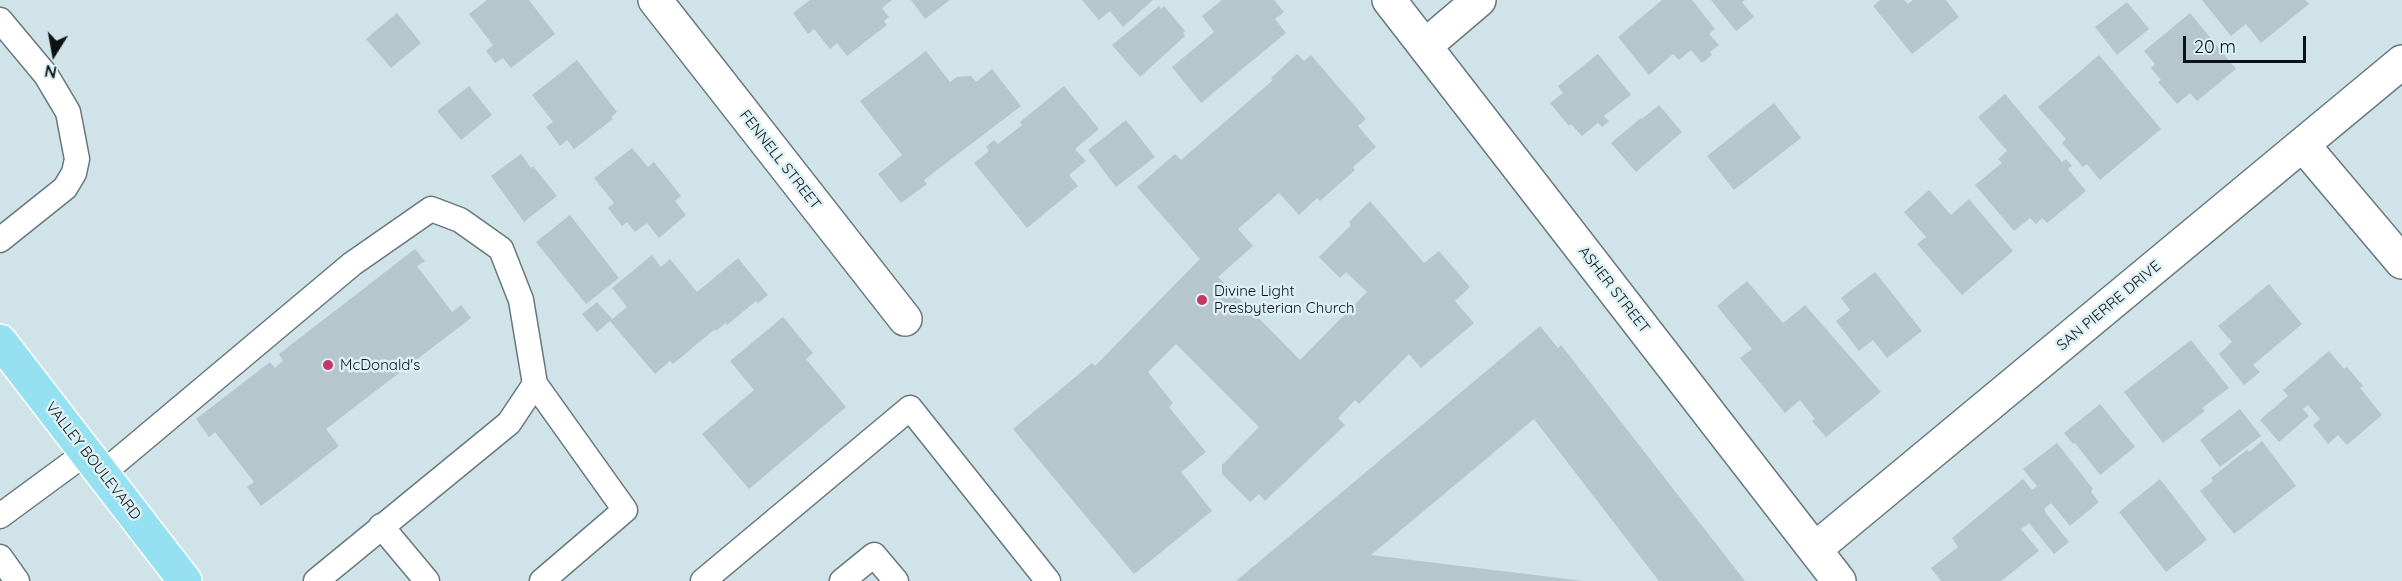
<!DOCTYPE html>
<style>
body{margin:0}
#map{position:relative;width:2402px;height:581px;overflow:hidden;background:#d0e3e8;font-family:Quicksand,sans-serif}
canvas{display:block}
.north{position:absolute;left:24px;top:24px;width:60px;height:60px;-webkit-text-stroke:4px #ddf0f5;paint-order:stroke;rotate:191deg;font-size:16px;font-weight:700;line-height:24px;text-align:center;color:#0c1314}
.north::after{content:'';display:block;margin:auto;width:21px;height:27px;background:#0c1314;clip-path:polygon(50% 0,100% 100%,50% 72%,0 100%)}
.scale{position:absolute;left:2183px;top:36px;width:123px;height:27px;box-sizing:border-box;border:3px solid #0c1314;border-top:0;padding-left:8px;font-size:18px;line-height:21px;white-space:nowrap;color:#0c1314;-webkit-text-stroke:4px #ddf0f5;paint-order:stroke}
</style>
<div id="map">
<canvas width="2402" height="581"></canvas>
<div class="north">N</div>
<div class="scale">20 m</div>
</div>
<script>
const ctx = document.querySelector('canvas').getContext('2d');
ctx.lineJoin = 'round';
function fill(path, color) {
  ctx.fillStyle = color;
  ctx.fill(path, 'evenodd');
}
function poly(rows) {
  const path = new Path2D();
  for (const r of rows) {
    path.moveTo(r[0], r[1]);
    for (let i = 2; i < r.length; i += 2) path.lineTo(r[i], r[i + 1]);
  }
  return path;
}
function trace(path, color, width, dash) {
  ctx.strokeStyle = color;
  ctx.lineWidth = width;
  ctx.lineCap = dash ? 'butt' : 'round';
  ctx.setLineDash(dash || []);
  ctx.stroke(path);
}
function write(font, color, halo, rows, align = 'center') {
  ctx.font = font + ' Quicksand,sans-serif';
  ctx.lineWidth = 5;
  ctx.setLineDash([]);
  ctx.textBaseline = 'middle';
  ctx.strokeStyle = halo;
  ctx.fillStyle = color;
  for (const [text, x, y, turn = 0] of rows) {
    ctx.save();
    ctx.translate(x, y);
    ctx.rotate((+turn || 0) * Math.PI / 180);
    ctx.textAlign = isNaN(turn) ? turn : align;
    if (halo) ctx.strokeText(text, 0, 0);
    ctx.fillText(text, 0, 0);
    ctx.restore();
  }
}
fill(poly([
 [487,0,529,0,555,34,511,68,503,58,495,63,486,51,493,45,469,14],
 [810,0,892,0,882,8,889,17,884,21,887,25,847,56,837,43,830,49,814,29,808,34,793,13],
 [911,0,950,0,925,19],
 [1082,0,1153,0,1123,27,1110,11,1099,20],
 [1222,0,1274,0,1284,12,1275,19,1286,33,1201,103,1172,67,1214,32,1202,16],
 [1662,0,1692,0,1715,29,1709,34,1719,45,1710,52,1712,55,1702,63,1691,50,1679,60,1673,54,1649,75,1618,37],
 [1711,0,1745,0,1742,2,1754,17,1736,31],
 [1880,0,1904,0,1908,4,1913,0,1946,0,1959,17,1912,54,1873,6],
 [2202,0,2305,0,2309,4,2261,43,2246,24,2231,36],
 [2127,2,2149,29,2117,55,2095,27],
 [1159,6,1161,9,1164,6,1185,31,1183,33,1185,36,1140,77,1112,45],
 [397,13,421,43,391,68,366,39],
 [2190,13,2236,69,2197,101,2190,93,2177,104,2158,82,2161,80,2151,68,2155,64,2144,51],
 [926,51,950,82,957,77,971,76,976,82,992,69,1021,106,924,180,927,184,901,203,878,174,902,155,860,101],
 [1297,54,1304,61,1311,55,1366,119,1358,126,1376,147,1353,167,1355,170,1320,201,1317,198,1299,215,1279,193,1238,229,1253,246,1218,277,1300,360,1367,292,1346,272,1340,278,1319,257,1351,225,1349,222,1370,201,1424,263,1439,251,1470,287,1455,301,1474,323,1421,368,1409,354,1359,404,1355,400,1338,418,1345,425,1265,501,1259,494,1250,502,1222,474,1222,465,1259,427,1176,344,1148,372,1173,403,1169,407,1206,452,1181,472,1212,511,1134,574,1013,429,1092,363,1095,366,1200,259,1137,187,1175,154,1181,160,1273,80,1271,78],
 [1598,54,1631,95,1604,116,1609,121,1602,127,1598,123,1582,136,1571,124,1569,126,1550,103,1563,93,1558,86],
 [2099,55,2161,129,2100,180,2087,164,2083,167,2062,143,2066,139,2038,107],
 [577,60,617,112,611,117,613,119,574,149,567,140,560,146,546,127,553,122,532,95],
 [469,86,492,115,461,140,437,111],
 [1064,86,1099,129,1075,149,1086,161,1069,175,1078,186,1027,228,974,163,989,151,986,147,994,140,998,144,1022,125,1020,122],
 [2005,94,2062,162,2066,159,2072,166,2068,169,2086,191,2047,223,2042,218,2036,224,2030,218,2014,231,1975,185,2002,163,1998,159,2007,151,1978,117],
 [1774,103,1801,138,1734,190,1707,156],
 [1659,105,1682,132,1636,172,1611,143,1641,118,1642,119],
 [1126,120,1155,157,1116,187,1088,150],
 [632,148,648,167,654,162,681,196,675,201,686,215,659,238,647,223,635,232,627,222,622,226,608,208,614,203,594,178],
 [521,154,531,168,533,166,557,196,524,222,491,176],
 [1929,190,1951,215,1969,199,2013,251,1962,295,1917,244,1926,237,1904,212],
 [570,215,619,278,586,304,536,242],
 [415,249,425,261,417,266,452,312,461,305,471,318,326,429,339,446,261,506,247,487,254,482,215,432,209,437,196,419,270,362,275,368,283,361,279,354],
 [652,255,661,267,670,259,697,292,738,258,768,295,758,303,756,301,727,325,726,323,716,331,715,329,673,364,670,361,655,374,610,321,597,332,582,314,597,302,612,319,610,321,627,307,612,288],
 [1875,272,1922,331,1887,358,1873,340,1859,351,1836,321,1850,310,1841,298],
 [1747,281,1783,323,1805,305,1881,392,1826,437,1812,421,1815,419,1800,400,1785,413,1740,358,1752,349,1717,306],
 [2269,284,2302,324,2253,365,2260,372,2244,385,2219,354,2232,342,2218,326],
 [783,317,813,353,806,359,846,407,749,489,702,434,754,390,730,361],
 [1540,326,1558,348,1561,345,1745,581,1659,581,1534,419,1371,555,1583,581,1236,581],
 [2191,340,2229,388,2202,408,2205,411,2163,443,2124,392],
 [2329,351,2344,369,2347,367,2363,386,2360,388,2382,415,2347,445,2338,435,2328,444,2313,425,2320,419,2308,405,2303,409,2309,416,2279,442,2260,420,2288,396,2283,390],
 [2100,404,2135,447,2100,475,2075,443,2073,444,2064,433],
 [2240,409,2261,436,2220,467,2200,440],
 [2262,441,2296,486,2234,534,2200,491,2213,481,2211,478,2248,449,2249,452],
 [2057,443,2093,489,2091,492,2099,502,2070,526,2051,503,2045,508,2045,512,2069,542,2054,554,2029,523,2021,529,2039,551,2001,581,1941,581,1931,568,1958,547,1952,538,2023,479,2032,490,2037,486,2023,469],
 [2160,479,2207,540,2166,572,2119,512]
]), '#b5c7cc');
const lane = poly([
 [0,20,46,75,68,112,77,159,74,173,65,188,0,240],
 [103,473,352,264,431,209,460,220,501,249,521,300,535,384,625,510,542,581],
 [0,516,87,452],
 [381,526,427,581],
 [0,557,17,581],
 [316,581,509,423,535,384],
 [703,581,910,408,1048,581],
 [842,581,874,555,896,581]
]);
const street = poly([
 [655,0,905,319],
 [1389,0,1839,581],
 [1425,46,1479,0],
 [2303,145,2402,262],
 [1815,549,2402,62]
]);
const primary = poly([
 [0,341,185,581]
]);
trace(lane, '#67787c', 27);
trace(street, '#67787c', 36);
trace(primary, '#fff', 36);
trace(lane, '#fff', 24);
trace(street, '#fff', 33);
trace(primary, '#95e0f1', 33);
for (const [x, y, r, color] of [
 [1202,300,6,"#c53766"],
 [328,365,6,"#c53766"]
]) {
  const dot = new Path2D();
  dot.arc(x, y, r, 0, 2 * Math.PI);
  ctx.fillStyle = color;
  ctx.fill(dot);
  trace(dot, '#ddf0f5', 2);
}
write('15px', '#0c1314', '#ddf0f5', [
 ["FENNELL STREET",780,160,52],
 ["ASHER STREET",1614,290,52],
 ["SAN PIERRE DRIVE",2109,306,-40],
 ["VALLEY BOULEVARD",93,461,52]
]);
write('15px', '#0c1314', '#ddf0f5', [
 ["Divine Light",1214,291],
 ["Presbyterian Church",1214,308],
 ["McDonald's",340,365]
], 'left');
</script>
